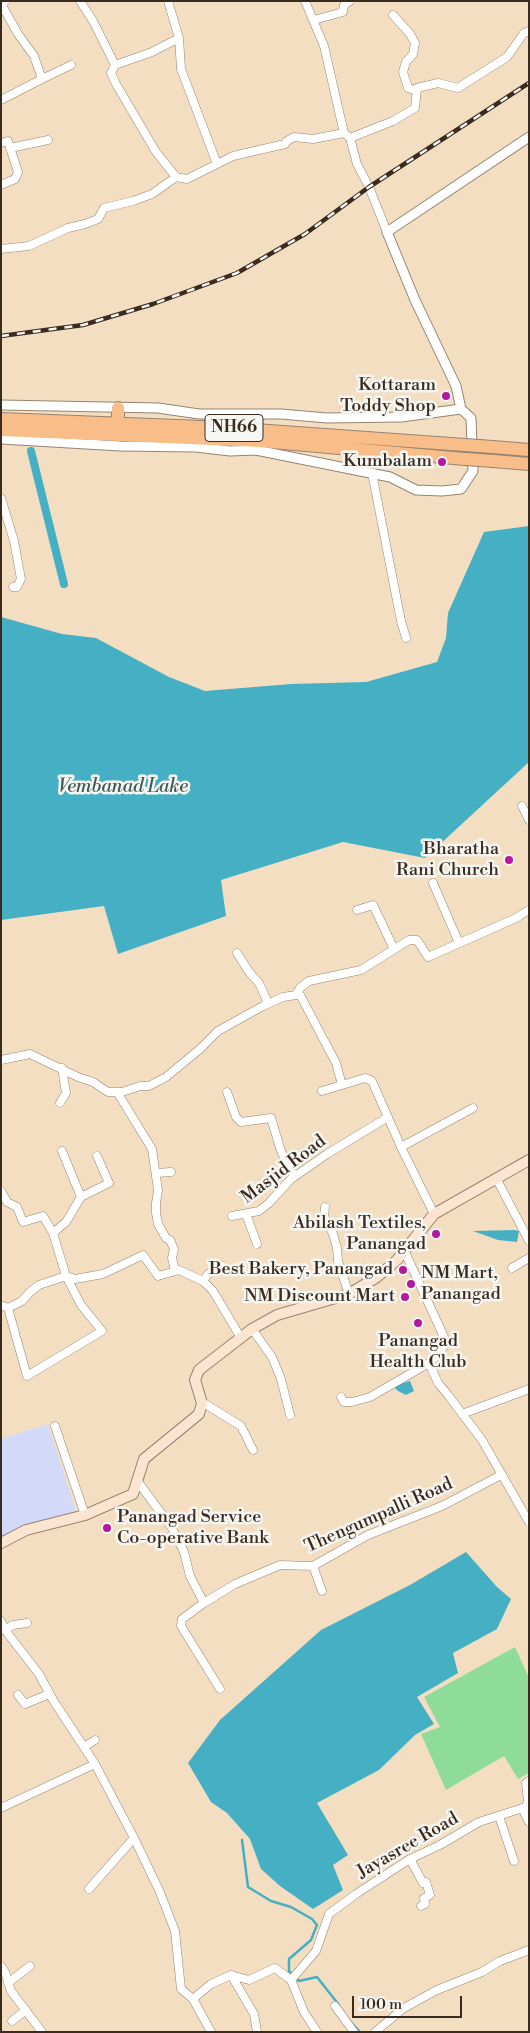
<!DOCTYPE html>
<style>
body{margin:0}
#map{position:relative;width:530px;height:2033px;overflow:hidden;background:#f3dec2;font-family:"Libre Bodoni",serif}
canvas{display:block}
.frame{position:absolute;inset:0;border:2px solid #3b2a1e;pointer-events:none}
.scale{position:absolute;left:352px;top:1996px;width:110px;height:22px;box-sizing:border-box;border:2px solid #3b2a1e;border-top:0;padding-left:6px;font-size:15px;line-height:18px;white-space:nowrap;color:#3b2a1e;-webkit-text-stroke:4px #f6f6f2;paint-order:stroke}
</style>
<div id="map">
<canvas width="530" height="2033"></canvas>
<div class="frame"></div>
<div class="scale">100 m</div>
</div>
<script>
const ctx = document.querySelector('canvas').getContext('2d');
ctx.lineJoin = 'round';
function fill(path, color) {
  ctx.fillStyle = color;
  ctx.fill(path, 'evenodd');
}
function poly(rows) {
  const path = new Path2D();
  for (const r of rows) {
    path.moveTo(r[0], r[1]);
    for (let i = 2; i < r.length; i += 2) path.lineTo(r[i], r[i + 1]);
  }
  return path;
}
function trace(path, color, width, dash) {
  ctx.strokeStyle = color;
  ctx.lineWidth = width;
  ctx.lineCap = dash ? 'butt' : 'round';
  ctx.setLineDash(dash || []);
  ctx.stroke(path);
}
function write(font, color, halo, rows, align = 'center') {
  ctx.font = font + ' "Libre Bodoni",serif';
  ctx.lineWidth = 5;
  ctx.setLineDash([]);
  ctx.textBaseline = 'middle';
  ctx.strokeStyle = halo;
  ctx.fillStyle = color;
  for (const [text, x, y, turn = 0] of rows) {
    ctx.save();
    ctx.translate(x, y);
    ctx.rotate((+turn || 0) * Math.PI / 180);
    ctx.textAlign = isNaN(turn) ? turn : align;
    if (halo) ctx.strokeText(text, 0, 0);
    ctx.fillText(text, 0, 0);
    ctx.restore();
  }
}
fill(poly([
 [48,1424,76,1511,38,1522,1,1538,1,1439]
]), '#d2d9f9');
fill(poly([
 [515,1647,529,1678,529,1773,518,1779,504,1756,446,1790,421,1734,440,1727,424,1697]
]), '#8fdc9a');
fill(poly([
 [529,526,529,762,425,858,343,842,221,880,226,916,118,954,104,906,1,920,1,617,62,634,96,638,169,677,205,691,291,684,366,682,437,662,446,638,448,613,484,532],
 [514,1230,519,1231,517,1242,498,1240,473,1231],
 [410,1381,414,1391,406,1395,398,1391,393,1386],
 [466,1552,497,1587,511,1599,497,1629,453,1653,458,1673,417,1697,434,1724,415,1735,379,1770,317,1803,348,1855,333,1865,343,1890,313,1909,280,1886,261,1869,250,1839,227,1813,211,1802,188,1763,220,1720,321,1630,410,1585]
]), '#45afc4');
trace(poly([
 [242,1840,248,1887,271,1901,291,1907,312,1919,317,1925,311,1940,289,1959,289,1971,299,1981,317,1977,339,2005],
 [349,2020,360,2032]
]), '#45afc4', 2.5);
trace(poly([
 [31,451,64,584]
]), '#45afc4', 8);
const minor = poly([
 [80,1,93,21,115,65,111,73,116,84,156,152,176,177,187,179,233,156,285,144,287,141,294,137,313,139,344,133],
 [168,1,179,38,181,69,217,164],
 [305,1,324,46,344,133,350,138,357,164,369,187,387,232],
 [393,15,410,34,415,43,413,54,406,62,403,72,408,88,417,91],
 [314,20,343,12,344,5,350,1],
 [115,65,152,52,179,38],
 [42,79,71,65],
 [1,100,42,79,34,56,18,34,4,9,2,3,6,1],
 [350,138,393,121,415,108,417,88,438,83,458,88,507,57,524,33,529,31],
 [1,143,8,141,18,172,15,179,1,185],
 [10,148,48,140],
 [1,249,29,246,68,228,85,224,98,219,104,208,133,201,152,194,176,177],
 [372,473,401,621,406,638],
 [1,498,14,541,21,579,17,587,13,587],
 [522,806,529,820],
 [433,883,459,943],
 [357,910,373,905,394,949],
 [237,953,249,972,259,983,268,1003],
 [298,991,336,1063,342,1085,365,1078,372,1081,401,1147,434,1214],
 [1,1060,30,1054,78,1077,93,1082,108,1092,122,1092,140,1086,149,1086,166,1077,200,1049,218,1031,263,1006,283,997,296,995,300,988,309,981,361,970,409,940,417,940,428,957,516,918,529,910],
 [322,1091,342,1085],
 [117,1092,152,1149,158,1190,156,1203,156,1213,158,1224,166,1238,170,1240,174,1249,172,1258,175,1271],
 [227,1092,236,1117,241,1122,271,1118,280,1148,287,1165,295,1176],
 [60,1103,66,1093,62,1068],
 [401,1147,473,1108],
 [62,1151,81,1197],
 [156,1173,171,1172],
 [496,1178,529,1241],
 [1,1191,7,1202,17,1207,23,1222,43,1216,53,1233],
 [325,1207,324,1216,333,1234,337,1248,338,1261,349,1294],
 [246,1214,257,1244],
 [232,1216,259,1211,269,1203,291,1179,327,1154,388,1117],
 [404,1250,444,1337,445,1344,440,1353,429,1363,438,1383,448,1395,482,1440,529,1522],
 [512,1268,529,1258],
 [203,1281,208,1274,223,1266],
 [1,1305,8,1308,22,1301,30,1292,39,1285,66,1276,75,1279,103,1274,143,1255,158,1276,179,1270,203,1281,213,1291,241,1338],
 [8,1308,27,1376,102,1331,81,1305,66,1276,53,1233,66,1222,81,1197,109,1183,97,1156],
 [252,1329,272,1357,281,1379,290,1415],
 [341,1397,344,1402,352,1402,370,1397,429,1363],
 [202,1402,241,1426,253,1450],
 [462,1414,529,1389],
 [55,1426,85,1515],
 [138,1482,172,1528,184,1552,190,1576,204,1603,235,1584,280,1565,313,1566,368,1535,442,1506,501,1475],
 [313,1566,322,1591],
 [204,1603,182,1619,181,1626,220,1689],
 [1,1621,5,1630,39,1674,53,1700,95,1764,134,1838,159,1890,175,1931,181,1989,193,1999,211,2032],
 [5,1630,13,1625,27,1623],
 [18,1695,25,1704,49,1694],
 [84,1747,95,1740],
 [1,1808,95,1764],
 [522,1808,529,1822],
 [499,1816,514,1861],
 [410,1859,423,1883,426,1882,430,1895,424,1898,425,1904,421,1906],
 [89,1889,134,1838],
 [1,1966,5,1972,11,1991,42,2032],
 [231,1975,254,2014,257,2032],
 [291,1980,316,1951,329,1914,356,1894,410,1859,440,1845,479,1822,526,1807,528,1802,526,1783,529,1781],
 [8,1983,30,1966],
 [193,1999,211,1984,231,1975,249,1980,275,1968,291,1980,304,2012,317,2032],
 [335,2006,354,2032],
 [12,2021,26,2010],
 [375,2032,404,2008,437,1990,482,1972,500,1961,529,1950]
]);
const tertiary = poly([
 [1,405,158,408,199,414,281,414,327,418,401,417,461,409,471,418,473,471,461,489,442,491,416,490,390,477,256,450,230,451,196,447,120,446,1,439],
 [461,409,456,386,415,300,387,232,529,137]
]);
const secondary = poly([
 [1,1543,26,1530,85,1515,133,1494,144,1459,199,1414,202,1403,195,1380,199,1370,252,1329,277,1315,349,1294,377,1277,397,1260,434,1214,529,1160]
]);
const trunk = poly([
 [1,419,227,428,465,445],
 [118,424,118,408],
 [1,430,260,441,465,459],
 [493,447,529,450],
 [493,461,529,464]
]);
trace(minor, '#978470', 9);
trace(tertiary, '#978470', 11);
trace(secondary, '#978470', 12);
trace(trunk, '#978470', 14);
trace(minor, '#fff', 8);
trace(tertiary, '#fff', 9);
trace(secondary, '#fce5d0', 10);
trace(trunk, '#f8bd89', 12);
const rail = poly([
 [1,336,83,325,153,304,237,273,305,234,369,187,529,83]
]);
trace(rail, '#3b2a1e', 4.5);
trace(rail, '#f6f6f2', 2.5, [8]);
const trunkBridge = poly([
 [465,445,493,447],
 [465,459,493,461]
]);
trace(trunkBridge, '#978470', 14, []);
trace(trunkBridge, '#f8bd89', 12);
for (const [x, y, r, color] of [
 [446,396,5,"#b5179e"],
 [442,462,5,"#b5179e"],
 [509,860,5,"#b5179e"],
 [436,1234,5,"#b5179e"],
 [403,1270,5,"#b5179e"],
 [411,1284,5,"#b5179e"],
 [405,1297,5,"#b5179e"],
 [418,1323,5,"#b5179e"],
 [107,1528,5,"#b5179e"]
]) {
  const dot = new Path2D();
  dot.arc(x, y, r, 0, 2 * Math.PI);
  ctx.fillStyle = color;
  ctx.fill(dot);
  trace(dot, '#f6f6f2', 2);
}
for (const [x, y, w] of [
 [234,428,58]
]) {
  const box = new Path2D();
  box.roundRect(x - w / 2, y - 13.5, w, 27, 4);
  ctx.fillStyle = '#f6f6f2';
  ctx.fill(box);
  trace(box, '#3b2a1e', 1);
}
write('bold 16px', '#3b2a1e', null, [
 ["NH66",234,428]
]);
write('18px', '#3b2a1e', '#f6f6f2', [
 ["Kottaram",436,386],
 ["Toddy Shop",436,407],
 ["Kumbalam",432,462],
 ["Bharatha",499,850],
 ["Rani Church",499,871],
 ["Abilash Textiles,",426,1224],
 ["Panangad",426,1245],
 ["Best Bakery, Panangad",393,1270],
 ["NM Mart,",421,1274,"left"],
 ["Panangad",421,1295,"left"],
 ["NM Discount Mart",395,1297],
 ["Panangad",418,1342,"center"],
 ["Health Club",418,1363,"center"],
 ["Panangad Service",117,1518,"left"],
 ["Co-operative Bank",117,1539,"left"]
], 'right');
write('18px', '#3b2a1e', '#f6f6f2', [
 ["Masjid Road",284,1170,-37],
 ["Thengumpalli Road",379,1516,-24],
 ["Jayasree Road",408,1846,-30]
]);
write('italic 19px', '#3e5958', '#f6f6f2', [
 ["Vembanad Lake",123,787]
]);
</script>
